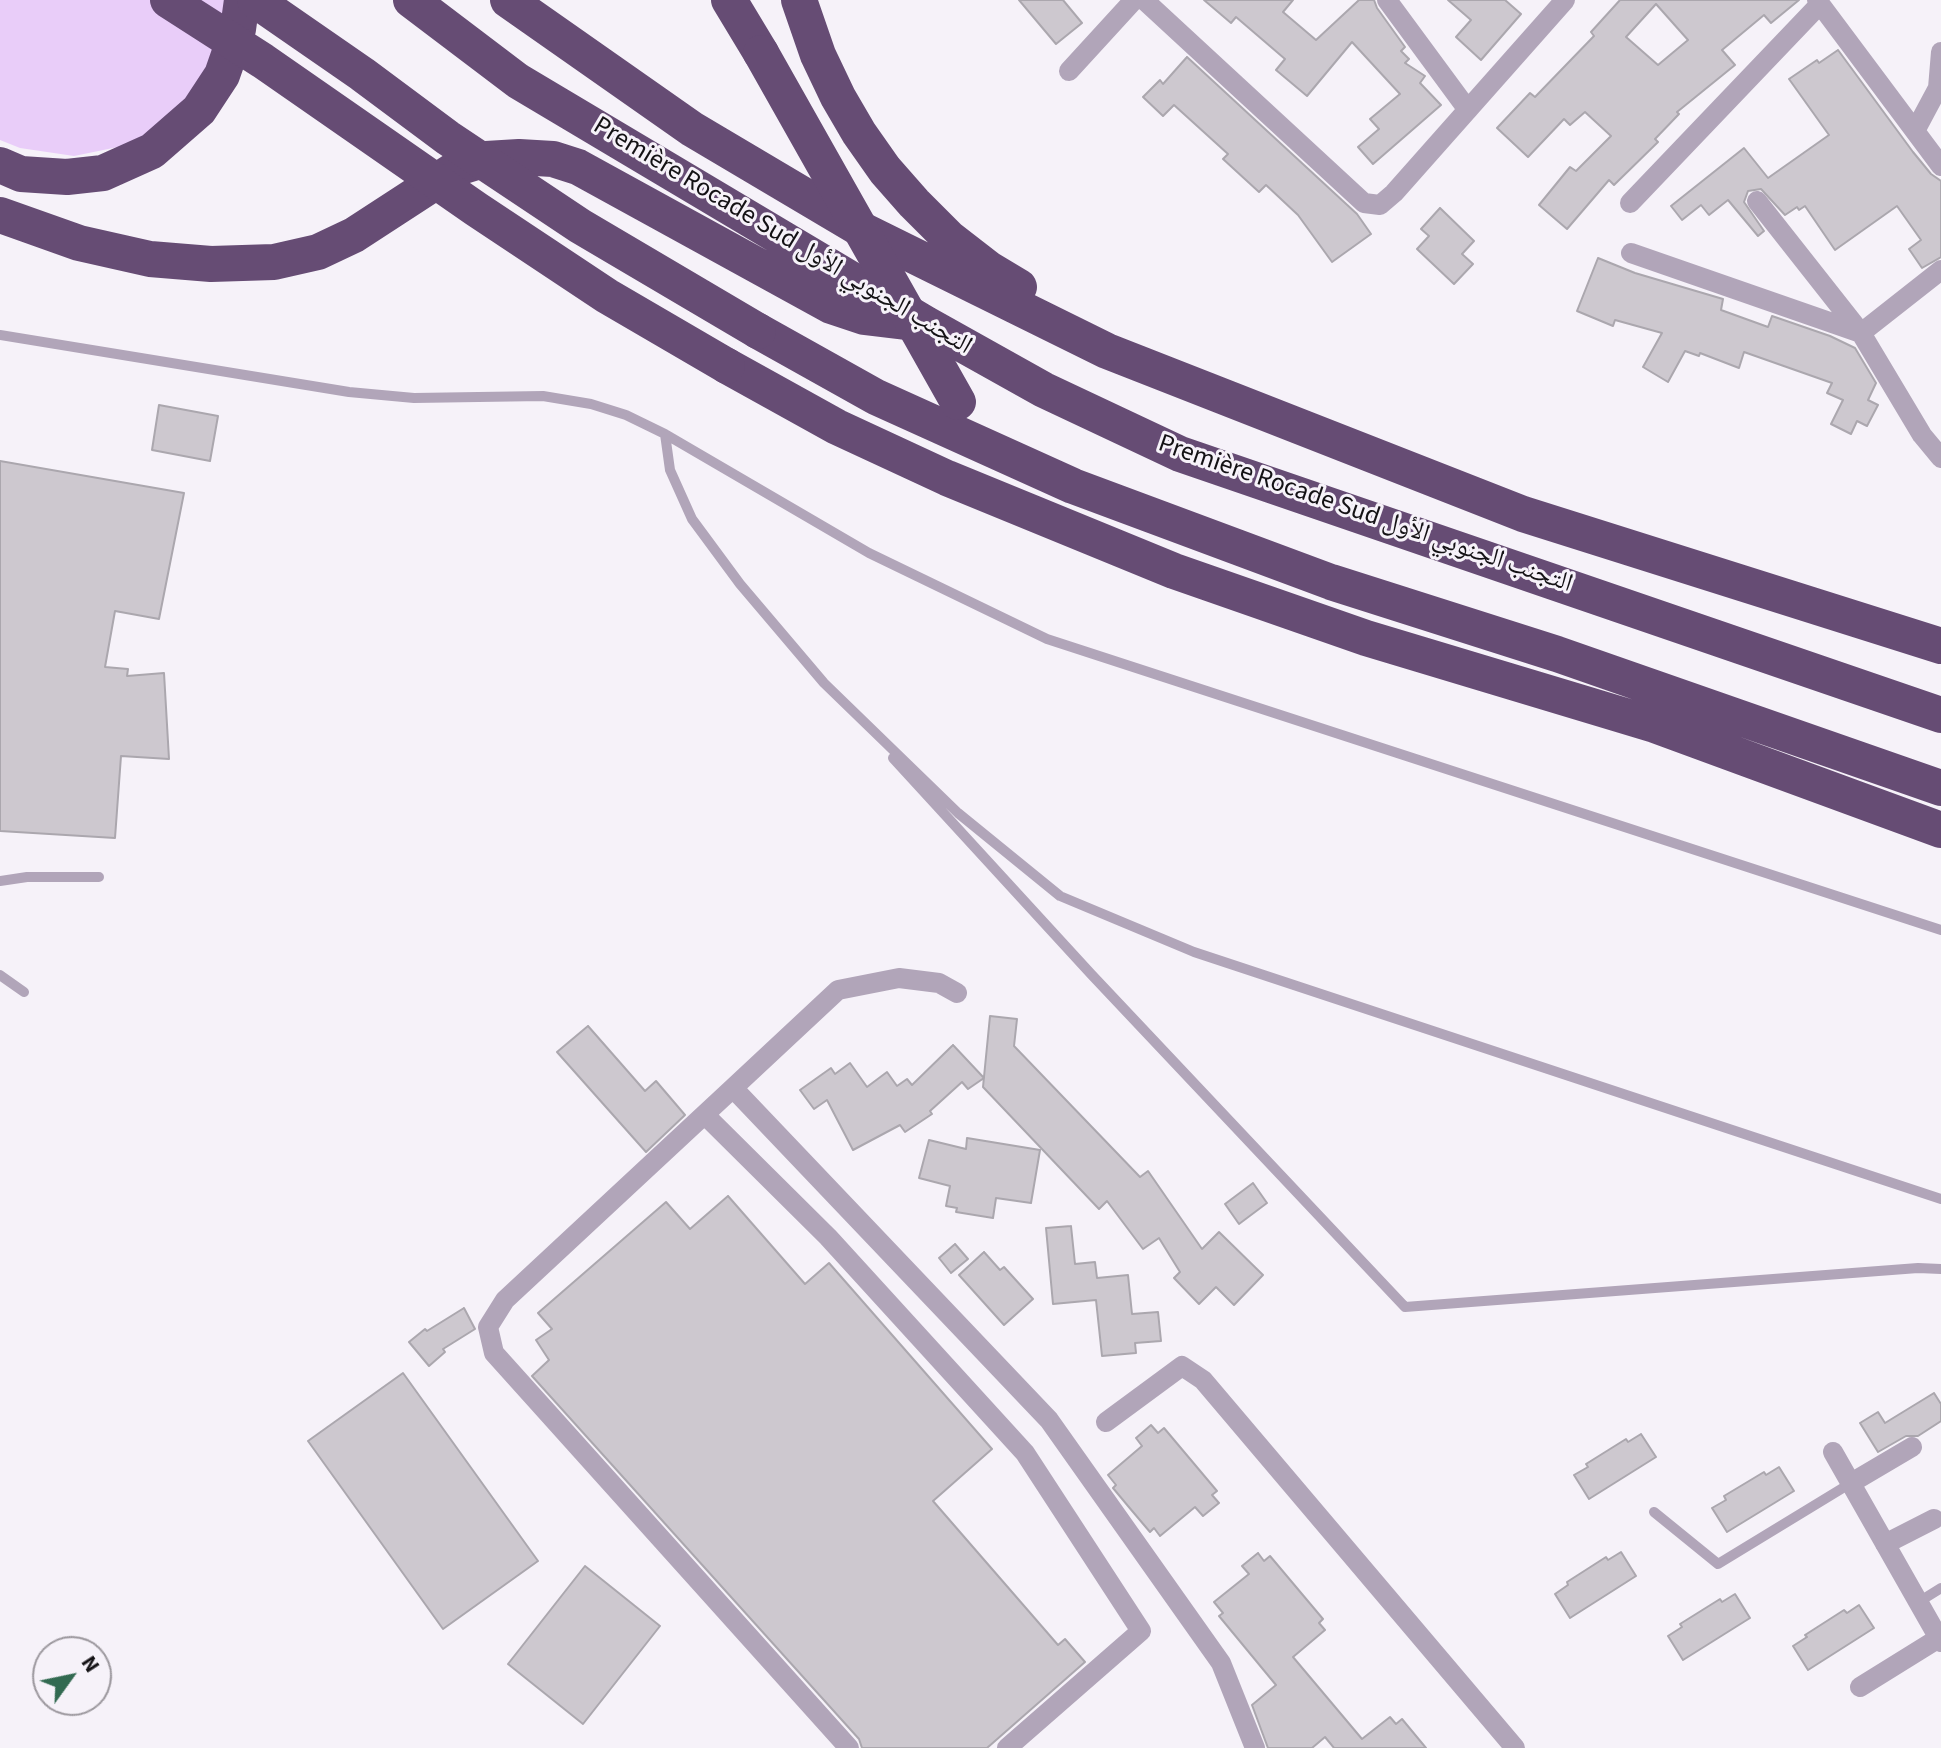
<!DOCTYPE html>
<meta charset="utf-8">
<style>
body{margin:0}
#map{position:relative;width:1941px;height:1748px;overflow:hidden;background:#f6f2f9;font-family:"Source Sans 3",sans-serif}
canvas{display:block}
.north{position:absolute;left:32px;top:1636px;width:80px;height:80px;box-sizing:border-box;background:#f6f2f9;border:2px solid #9c989e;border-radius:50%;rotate:57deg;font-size:22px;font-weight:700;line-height:32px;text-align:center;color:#141215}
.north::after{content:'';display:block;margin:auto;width:28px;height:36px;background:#326a51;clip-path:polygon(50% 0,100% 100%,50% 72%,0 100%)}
</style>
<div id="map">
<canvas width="1941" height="1748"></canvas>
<div class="north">N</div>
</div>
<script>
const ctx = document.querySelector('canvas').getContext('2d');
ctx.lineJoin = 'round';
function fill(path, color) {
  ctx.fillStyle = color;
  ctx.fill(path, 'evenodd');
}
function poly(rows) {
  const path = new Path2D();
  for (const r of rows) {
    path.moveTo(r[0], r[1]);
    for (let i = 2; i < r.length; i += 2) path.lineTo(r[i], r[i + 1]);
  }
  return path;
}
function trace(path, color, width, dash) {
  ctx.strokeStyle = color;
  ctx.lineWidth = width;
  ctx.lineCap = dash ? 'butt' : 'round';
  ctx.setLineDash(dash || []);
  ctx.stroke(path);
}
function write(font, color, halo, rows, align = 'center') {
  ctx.font = font + ' "Source Sans 3","Noto Naskh Arabic",sans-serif';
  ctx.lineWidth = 6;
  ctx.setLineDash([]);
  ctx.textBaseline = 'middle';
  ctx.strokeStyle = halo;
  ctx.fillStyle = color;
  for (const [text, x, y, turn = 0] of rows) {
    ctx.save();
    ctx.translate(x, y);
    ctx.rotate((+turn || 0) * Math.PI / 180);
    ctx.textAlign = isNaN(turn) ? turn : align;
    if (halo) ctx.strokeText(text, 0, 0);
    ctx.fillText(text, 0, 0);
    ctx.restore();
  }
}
fill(poly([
 [0,0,231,0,221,52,186,106,155,131,118,147,74,156,20,148,0,140]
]), '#e9cdf9');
const building = poly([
 [1019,0,1063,0,1082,23,1056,44,1019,0],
 [1204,0,1293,0,1283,12,1316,40,1359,0,1374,0,1377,8,1405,47,1401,51,1409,59,1405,63,1425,76,1420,83,1441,105,1373,164,1358,147,1379,129,1370,119,1400,94,1352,42,1307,96,1276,70,1285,59,1236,17,1231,23,1204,0],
 [1448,0,1505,0,1521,14,1481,60,1456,37,1471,20,1448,0],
 [1620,0,1799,0,1771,23,1764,15,1722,50,1735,65,1677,112,1679,114,1655,139,1658,142,1614,185,1609,180,1567,229,1539,205,1570,167,1576,171,1611,136,1585,112,1570,125,1564,119,1528,157,1497,128,1530,93,1535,97,1594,36,1591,32,1620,0],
 [1656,4,1688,40,1658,65,1626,37,1656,4],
 [1838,50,1913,152,1931,174,1941,181,1941,257,1922,268,1909,249,1921,240,1897,206,1835,250,1805,206,1799,210,1797,207,1785,215,1761,189,1748,191,1744,202,1764,231,1758,236,1728,200,1709,215,1701,205,1682,220,1671,206,1744,148,1768,178,1829,135,1789,79,1817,60,1819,63,1838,50],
 [1187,57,1357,214,1371,234,1332,262,1298,215,1266,185,1259,192,1223,159,1228,154,1174,105,1163,116,1143,97,1160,80,1163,84,1187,57],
 [1440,208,1474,241,1462,254,1473,264,1454,284,1417,249,1429,236,1421,229,1440,208],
 [1598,258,1635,273,1723,299,1721,310,1768,327,1772,316,1830,336,1855,348,1876,383,1868,400,1878,405,1867,426,1857,421,1851,434,1831,424,1843,400,1827,393,1832,383,1744,352,1739,368,1700,353,1699,356,1685,351,1668,382,1643,367,1662,333,1615,320,1613,326,1577,311,1598,258],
 [159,405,218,416,210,461,152,450,159,405],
 [0,461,184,493,159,619,115,611,105,667,128,669,127,676,164,673,169,759,121,756,115,838,0,831,0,461],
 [990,1016,1017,1019,1014,1046,1140,1177,1148,1171,1202,1249,1219,1232,1263,1275,1234,1305,1216,1287,1199,1304,1174,1278,1180,1272,1159,1238,1143,1249,1107,1201,1099,1209,983,1087,990,1016],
 [588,1026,645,1091,656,1081,685,1115,646,1152,557,1052,588,1026],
 [953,1045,984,1078,968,1089,962,1082,930,1111,932,1114,905,1132,900,1125,853,1150,827,1100,814,1109,800,1090,831,1068,835,1074,850,1063,867,1087,887,1072,897,1086,907,1079,912,1085,953,1045],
 [967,1138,1040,1150,1031,1203,996,1198,993,1218,956,1212,957,1208,946,1206,950,1186,919,1178,929,1140,966,1149,967,1138],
 [1253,1183,1267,1203,1239,1224,1225,1204,1253,1183],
 [728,1196,805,1284,829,1263,992,1449,933,1501,1058,1645,1065,1639,1085,1662,987,1748,862,1748,859,1739,532,1376,549,1360,536,1340,552,1329,538,1313,666,1202,690,1229,728,1196],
 [1071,1226,1075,1264,1095,1262,1097,1278,1128,1275,1132,1314,1158,1312,1161,1341,1135,1343,1136,1353,1102,1356,1096,1300,1053,1304,1046,1228,1071,1226],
 [955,1244,968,1259,951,1273,939,1258,955,1244],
 [984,1252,1000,1270,1004,1267,1033,1299,1004,1325,959,1275,984,1252],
 [464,1308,475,1329,443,1349,445,1352,429,1366,409,1342,425,1329,427,1331,464,1308],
 [403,1373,538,1561,443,1629,308,1441,403,1373],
 [1934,1393,1941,1404,1941,1421,1918,1436,1906,1436,1878,1452,1860,1423,1878,1412,1885,1423,1934,1393],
 [1151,1425,1158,1433,1164,1428,1217,1491,1212,1495,1219,1503,1203,1516,1195,1507,1160,1536,1154,1528,1150,1532,1128,1506,1113,1488,1116,1485,1108,1475,1142,1446,1136,1438,1151,1425],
 [1641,1434,1656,1457,1589,1499,1574,1475,1588,1467,1586,1464,1626,1439,1628,1442,1641,1434],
 [1779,1467,1794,1491,1727,1532,1712,1508,1726,1500,1724,1496,1764,1472,1766,1475,1779,1467],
 [1621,1552,1636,1576,1570,1618,1555,1594,1568,1585,1567,1582,1606,1557,1608,1560,1621,1552],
 [1258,1553,1264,1561,1270,1556,1323,1619,1319,1623,1325,1630,1293,1657,1362,1739,1390,1717,1396,1724,1402,1719,1426,1748,1334,1748,1325,1737,1312,1748,1268,1748,1252,1705,1276,1685,1219,1616,1223,1613,1214,1602,1249,1574,1242,1566,1258,1553],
 [585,1566,660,1626,583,1724,508,1664,585,1566],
 [1735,1594,1750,1618,1683,1660,1668,1636,1682,1627,1680,1624,1720,1599,1722,1602,1735,1594],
 [1859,1605,1874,1628,1808,1670,1793,1646,1807,1637,1805,1635,1844,1610,1847,1613,1859,1605]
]);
fill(building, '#cdc8cf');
trace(building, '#aba7ae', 2);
trace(poly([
 [0,335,349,392,414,398,543,396,591,404,626,415,665,434,869,553,1047,639,1941,930],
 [665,434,670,470,692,519,740,584,824,683,958,813,1060,896,1194,952,1941,1199],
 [893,758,1091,974,1405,1307,1918,1268,1941,1269],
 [0,881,27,877,99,877],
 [0,975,24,992],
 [1654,1512,1718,1564,1851,1483],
 [1917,1603,1941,1588]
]), '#b1a5b9', 10);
trace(poly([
 [1144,0,1364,203,1380,205,1394,193,1565,0],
 [1387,0,1468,110],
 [1817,0,1941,166],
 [1069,71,1134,0],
 [1915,131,1938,88,1941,52],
 [1757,201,1861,333,1941,270],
 [1630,203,1820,4],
 [1631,253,1861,333,1922,435,1941,458],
 [733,1088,838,990,899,978,939,983,957,993],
 [705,1115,828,1237,1025,1453,1141,1631,1007,1748],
 [1106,1422,1182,1366,1203,1380,1515,1748],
 [1833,1452,1941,1642],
 [1851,1483,1912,1447],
 [1885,1544,1934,1519],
 [1860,1687,1939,1638],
 [849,1748,494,1353,488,1327,505,1300,733,1088,1049,1420,1221,1663,1255,1748]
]), '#b1a5b9', 20);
trace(poly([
 [411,0,518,81,926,324,1044,390,1180,454,1941,715],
 [508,0,692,129,864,231,1107,351,1523,514,1941,646],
 [729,0,761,53],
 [799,0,818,55,838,97,859,133,885,170,914,203,949,238,989,269,1019,287],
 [0,165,21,174,67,177,103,173,152,151,199,110,222,75,238,29,242,0],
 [0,215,79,243,150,259,211,264,274,262,318,252,354,235,457,168,486,159,519,157,553,159,578,167,831,306,864,317,914,323],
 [758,331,876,397,1073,486,1331,582,1557,654,1941,788],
 [727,366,837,427,947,478,1174,571,1366,638,1655,725,1941,830]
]), '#664c74', 36);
trace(poly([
 [168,0,263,61,476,209,607,296,727,366],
 [255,0,362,74,448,138,580,226,758,331],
 [761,53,958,402]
]), '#664c74', 36);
write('26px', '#141215', '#f6f2f9', [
 ["Première Rocade Sud التجنب الجنوبي الأول",782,237,31],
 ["Première Rocade Sud التجنب الجنوبي الأول",1365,515,19]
]);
</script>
